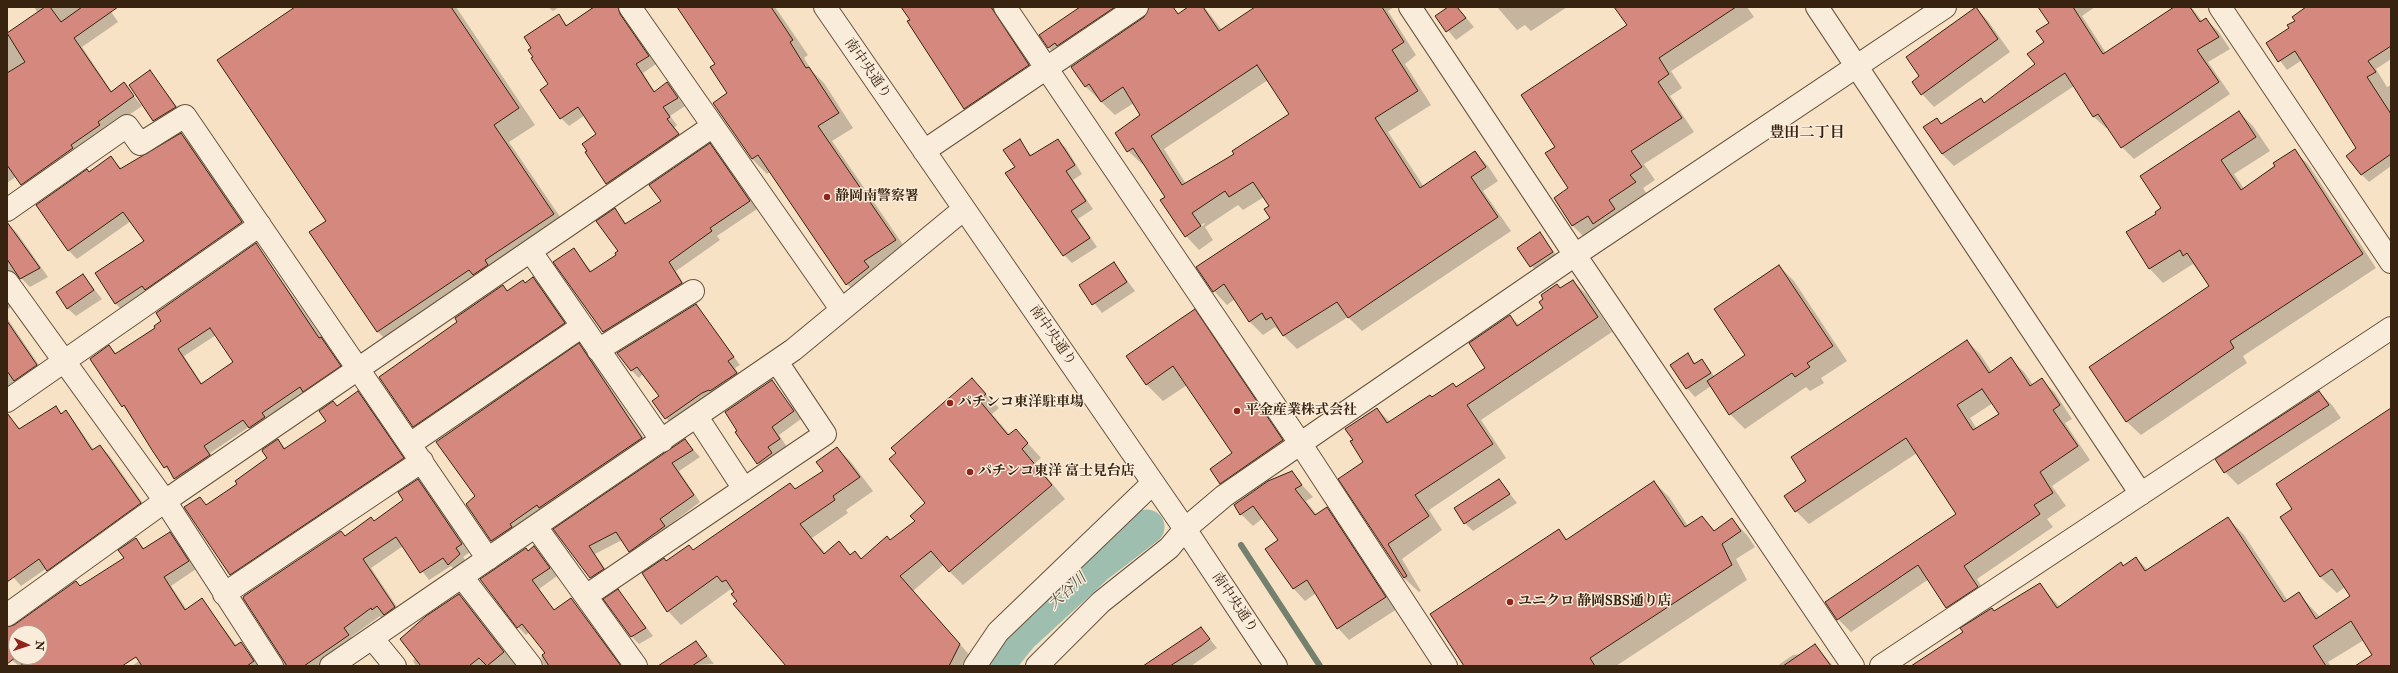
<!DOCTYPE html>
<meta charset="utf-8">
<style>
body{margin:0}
#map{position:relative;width:2398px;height:673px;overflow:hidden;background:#f7e2c6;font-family:"IM FELL Double Pica",serif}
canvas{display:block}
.frame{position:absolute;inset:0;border:8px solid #37230f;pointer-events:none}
.north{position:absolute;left:8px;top:625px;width:40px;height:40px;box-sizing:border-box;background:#faecda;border:1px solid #ac9c89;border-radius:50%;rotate:93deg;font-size:11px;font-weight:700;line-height:16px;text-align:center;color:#37230f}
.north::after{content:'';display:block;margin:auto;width:14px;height:18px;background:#8f2418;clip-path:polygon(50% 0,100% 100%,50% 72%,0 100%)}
</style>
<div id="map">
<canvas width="2398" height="673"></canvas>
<div class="frame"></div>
<div class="north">N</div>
</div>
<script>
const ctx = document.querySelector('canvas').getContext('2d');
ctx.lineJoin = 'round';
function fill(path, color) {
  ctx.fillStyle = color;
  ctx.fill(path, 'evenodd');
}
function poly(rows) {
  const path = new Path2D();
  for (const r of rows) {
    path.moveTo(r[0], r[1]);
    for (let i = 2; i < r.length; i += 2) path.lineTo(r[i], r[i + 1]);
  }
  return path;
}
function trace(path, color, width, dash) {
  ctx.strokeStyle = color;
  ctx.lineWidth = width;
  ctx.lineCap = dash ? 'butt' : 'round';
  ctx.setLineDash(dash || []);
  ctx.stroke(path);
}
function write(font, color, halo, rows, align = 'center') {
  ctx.font = font + ' "IM FELL Double Pica","Noto Serif JP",serif';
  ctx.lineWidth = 3;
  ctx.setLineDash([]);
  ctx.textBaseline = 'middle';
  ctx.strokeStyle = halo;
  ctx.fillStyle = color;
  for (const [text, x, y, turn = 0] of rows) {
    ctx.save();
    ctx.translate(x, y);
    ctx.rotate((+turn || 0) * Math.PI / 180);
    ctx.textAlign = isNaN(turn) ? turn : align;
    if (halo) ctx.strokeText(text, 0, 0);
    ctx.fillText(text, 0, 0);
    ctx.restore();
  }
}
fill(poly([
 [34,7,108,7,118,22,82,47,112,92,123,83,142,106,106,131,31,193,17,176,7,183,7,34,38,13],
 [297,7,456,7,535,125,509,142,569,230,394,348,378,332,311,232,327,222],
 [548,7,559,7,553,11],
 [593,7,621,7,626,13,627,23,656,64,643,73,655,92,667,84,685,106,670,116,677,125,674,128,686,143,615,191,607,183,598,134,585,115,569,126,561,118,549,84,534,58,532,49,559,16,568,26],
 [680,7,775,7,808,55,804,58,812,71,824,83,853,128,832,141,910,255,862,299,847,284,770,172,767,174,752,159,716,64],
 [902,7,995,7,1042,79,978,122,965,108],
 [1081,7,1147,7,1148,9,1071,59,1062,61,1048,47],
 [1172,7,1179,14,1190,7,1204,7,1222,30,1256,7,1394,7,1388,11,1416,55,1405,64,1431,105,1388,132,1424,187,1475,152,1488,166,1498,181,1483,191,1511,231,1362,331,1348,317,1297,349,1275,327,1263,335,1249,321,1235,299,1227,305,1214,291,1271,219,1270,206,1264,197,1243,210,1238,205,1205,227,1213,240,1199,250,1186,236,1167,197,1144,163,1142,164,1128,151,1141,115,1134,103,1115,115,1086,87,1072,67,1148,14],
 [1268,80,1291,114,1236,154,1186,184,1164,149],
 [1204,223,1205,224,1187,236,1187,234],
 [1450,7,1457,7,1474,27,1456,40,1437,17],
 [1497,7,1567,7,1531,31,1525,25,1517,30],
 [1616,7,1747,7,1754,17,1671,71,1682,88,1670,96,1694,132,1644,164,1655,180,1643,188,1648,196,1586,239,1573,226,1555,198,1569,188,1557,147,1628,25],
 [2039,7,2095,7,2082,16,2106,53,2176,7,2191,7,2203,22,2206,20,2218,31,2230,49,2208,62,2230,94,2134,159,2122,147,2108,127,2106,128,2094,117,2074,86,1954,166,1942,154,1924,127,1937,119,1943,125,1984,103,2036,65,2050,24],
 [2310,7,2391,7,2391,59,2376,69,2387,87,2391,85,2391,166,2369,182,2361,174,2357,148,2302,60,2287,70,2267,43,2290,29],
 [1976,8,1988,21,2010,52,1934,107,1922,94,1921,77],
 [150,71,184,116,162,129,154,120,131,85],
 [2239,112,2253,126,2270,151,2234,174,2244,189,2294,151,2308,164,2376,268,2243,356,2247,363,2141,435,2127,422,2091,368,2210,286,2193,264,2163,283,2150,269,2127,233,2157,214],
 [181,134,190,143,250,232,124,312,115,303,145,241,131,221,77,259,68,250,90,173,111,158,122,169],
 [1058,140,1066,148,1082,174,1073,180,1093,209,1078,219,1097,247,1072,263,1064,255,1016,167,1019,141,1032,156],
 [710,145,718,153,757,209,717,236,720,240,676,271,689,292,612,340,603,332,554,262,574,249,592,272,618,255,615,210,627,224,662,202],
 [8,224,17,233,48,277,30,287,22,279,16,278,7,282],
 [1539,233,1561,261,1539,275,1518,248],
 [256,244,347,373,256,434,249,427,210,453,216,462,182,485,165,467,91,359,109,346,117,354,156,328],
 [216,335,234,362,202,384,184,356],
 [1114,263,1135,291,1102,313,1081,286],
 [1779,266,1794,281,1847,361,1821,378,1824,383,1810,391,1806,387,1745,429,1730,414,1711,386,1695,397,1687,388,1688,355,1696,364,1702,361,1715,377,1746,355],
 [83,275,102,299,76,316,67,308],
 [533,278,542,287,573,332,422,435,414,426,459,322,502,286,508,292],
 [1573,281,1587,295,1612,332,1481,420,1506,458,1429,510,1442,530,1402,559,1421,591,1419,592,1404,578,1340,479,1365,462,1354,440,1377,409,1390,422,1432,398,1456,388,1487,368,1510,316,1519,325,1545,309,1561,289],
 [7,300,11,307,7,310],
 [696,305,740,365,735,368,743,381,673,425,666,418,660,397,643,374,639,378,631,370],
 [1194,311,1211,327,1299,457,1237,499,1220,483,1233,454,1187,385,1163,401,1146,384],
 [7,318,45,374,7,401],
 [1967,341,1980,354,1992,372,2011,359,2024,372,2033,385,2042,380,2055,393,2072,419,2065,423,2090,460,2052,486,2066,506,2047,519,2053,527,1977,579,1990,600,1960,620,1947,607,1929,579,1851,632,1838,619,1958,514,1917,453,1809,524,1796,511,1808,481],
 [1993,403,2000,414,1977,429,1970,418],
 [579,345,587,353,650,447,500,549,492,541,467,504,477,496],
 [972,379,999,408,992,414,1010,435,1016,430,1041,458,1035,463,1065,499,963,585,943,565,913,591,973,659,970,666,787,666,731,589,681,625,668,611,666,562,694,551,790,484,796,490,825,471,837,448,851,462,873,491,846,510,848,513,812,538,826,554,839,543,851,555,855,552,862,559,891,541,916,521,927,503],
 [772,381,801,419,779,435,787,447,765,471,758,463],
 [2319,392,2332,405,2341,418,2238,485,2225,472],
 [358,393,366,401,411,467,239,582,231,574,200,498,207,505,238,484,268,458,278,440,286,449,327,421,333,402,338,407],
 [56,407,62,414,66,412,74,421,94,450,100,446,109,455,149,512,57,579,47,568,21,586,7,570,7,427,14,422,21,430],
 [2391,409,2391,666,2356,666,2373,655,2364,640,2328,662,2331,666,1913,666,2039,584,2060,607,2121,563,2124,567,2136,558,2148,570,2228,518,2244,535,2288,601,2299,594,2320,617,2351,596,2345,587,2337,593,2320,577,2294,509],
 [685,440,700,457,679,471,700,502,667,527,671,534,637,559,622,540,595,554,611,577,599,585,554,530],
 [1291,473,1313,497,1306,501,1317,515,1327,508,1339,520,1397,609,1349,640,1338,628,1316,593,1305,601,1294,589,1267,549,1280,540,1263,518,1253,526,1241,514],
 [418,480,426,488,470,552,463,557,467,563,457,572,451,566,429,580,403,546,371,568,403,616,393,622,385,614,381,618,380,616,351,637,356,644,324,666,284,666,284,659,345,536,374,522,404,500],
 [1499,480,1517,503,1473,531,1465,523],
 [1654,482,1669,497,1688,526,1702,517,1715,531,1732,520,1747,535,1755,547,1736,559,1747,580,1616,666,1465,666,1559,530,1568,540],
 [170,533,178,541,196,569,171,586,187,610,202,600,237,646,241,643,259,666,132,666,146,656,136,641,99,666,19,666,12,660,7,652,7,627,15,626,76,582,81,587,125,558,135,539,145,549],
 [16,633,40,633,40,657,16,657],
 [534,547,557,576,539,589,555,611,571,599,623,666,544,666,541,657,546,653,530,632,526,635,518,627,526,549,529,552],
 [618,590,653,636,639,644,631,636],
 [459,595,467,603,516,666,416,666,413,661],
 [1201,628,1217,648,1191,666,1160,666],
 [696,642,704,651,714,664,680,666],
 [1815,645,1833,666,1777,666,1793,655,1803,654]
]), '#0003');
trace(poly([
 [1241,545,1320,666]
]), '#75816f', 6);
trace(poly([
 [996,666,1021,635,1095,567,1147,527]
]), '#9ebfaf', 35);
const building = poly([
 [45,7,50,7,61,22,82,7,118,7,74,38,111,92,124,82,134,96,98,122,100,125,71,145,73,148,21,185,7,165,7,73,25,62,7,33,45,7],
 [295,7,451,7,519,108,494,125,554,214,485,260,488,265,473,275,469,270,377,332,309,232,326,221,217,60,295,7],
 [594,7,618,7,620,14,649,56,636,64,654,92,667,82,678,98,663,107,670,117,667,119,679,134,606,184,585,152,587,151,582,144,596,134,578,107,560,119,540,90,548,84,531,58,533,57,528,50,531,48,524,37,559,14,566,26,594,7],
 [677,7,771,7,793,40,790,42,806,68,809,67,839,113,818,126,896,240,864,261,869,267,846,285,758,155,752,159,713,103,727,93,710,67,715,64,677,7],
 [901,7,991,7,1029,65,964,109,907,21,910,20,901,7],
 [1080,7,1115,7,1057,46,1055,43,1048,48,1039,35,1080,7],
 [1149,7,1173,7,1178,14,1188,7,1203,7,1219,31,1255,7,1382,7,1404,42,1392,50,1418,91,1375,118,1420,188,1475,151,1486,167,1471,177,1498,217,1348,318,1337,302,1283,336,1271,317,1266,320,1262,313,1249,322,1224,284,1213,292,1196,267,1270,218,1264,209,1269,206,1253,182,1229,197,1225,191,1192,213,1201,226,1185,237,1160,200,1165,197,1133,148,1127,152,1115,133,1140,115,1123,87,1101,102,1089,84,1085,87,1071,67,1144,17,1149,7],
 [1257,65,1289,114,1232,151,1234,154,1182,185,1151,136,1257,65],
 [1448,7,1457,7,1466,18,1446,32,1435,16,1448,7],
 [1614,7,1736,7,1659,58,1669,74,1658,82,1682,118,1631,151,1642,167,1630,175,1636,182,1609,200,1615,209,1593,224,1588,216,1572,226,1554,198,1568,188,1545,153,1555,147,1521,95,1627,25,1614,7],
 [1976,7,1998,39,1921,95,1912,82,1919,76,1906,57,1976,7],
 [2038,7,2073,7,2103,54,2174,7,2190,7,2200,22,2206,18,2219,37,2197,50,2219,82,2121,148,2098,114,2093,117,2065,73,1942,154,1923,127,1937,118,1941,124,1981,98,1984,103,2035,64,2027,54,2044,42,2036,31,2049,23,2038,7],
 [2306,7,2391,7,2391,46,2368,61,2376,72,2367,77,2391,114,2391,154,2361,175,2346,156,2356,148,2295,51,2278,62,2266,43,2289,28,2287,25,2295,21,2292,17,2306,7],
 [150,70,176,107,153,121,129,85,150,70],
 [2239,111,2256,137,2221,160,2241,190,2275,166,2273,163,2295,149,2363,254,2230,341,2234,348,2126,422,2089,367,2209,286,2187,253,2183,256,2180,250,2149,269,2126,232,2156,214,2155,212,2161,208,2140,176,2239,111],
 [181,133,242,222,145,290,142,286,115,304,95,273,144,241,123,212,68,251,36,205,87,169,89,172,111,156,120,169,181,133],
 [1020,139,1030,156,1058,139,1075,165,1066,171,1086,201,1071,211,1090,238,1063,256,1005,173,1015,167,1003,150,1020,139],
 [710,143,750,201,710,228,712,231,669,262,682,283,603,332,553,262,574,248,590,272,616,255,615,253,618,251,596,221,615,208,625,224,661,201,649,185,710,143],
 [7,222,40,268,20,279,7,259,7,222],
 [1540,232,1553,252,1530,267,1517,248,1540,232],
 [256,243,319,338,321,337,341,366,303,392,300,387,262,413,265,417,249,428,243,420,204,446,210,455,174,479,167,466,164,468,152,450,124,405,122,407,90,359,109,345,115,354,155,328,154,326,161,321,156,313,256,243],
 [210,328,233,362,201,384,178,349,210,328],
 [1114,262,1127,282,1092,305,1079,285,1114,262],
 [1779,265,1833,346,1807,363,1810,367,1795,377,1792,373,1729,415,1707,381,1745,355,1714,309,1779,265],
 [83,274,94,290,67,309,56,292,83,274],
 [533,277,565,323,413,427,379,377,457,322,455,318,503,285,507,291,523,280,525,283,533,277],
 [1573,280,1598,317,1467,405,1493,444,1415,495,1429,516,1388,544,1407,576,1404,578,1338,479,1363,462,1350,441,1353,440,1345,429,1377,408,1387,423,1430,395,1432,397,1453,383,1456,387,1485,368,1469,343,1510,315,1517,326,1543,308,1539,302,1543,299,1541,295,1557,284,1560,288,1573,280],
 [696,304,734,357,728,361,737,373,710,391,709,390,702,393,665,419,652,401,659,396,637,367,631,371,617,353,696,304],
 [1195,309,1283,440,1220,484,1210,469,1232,453,1173,366,1146,385,1126,356,1195,309],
 [7,321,37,365,14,381,7,371,7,321],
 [1967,340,1989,373,2011,357,2030,386,2042,378,2060,405,2053,410,2078,446,2040,472,2053,493,2034,505,2040,514,1964,566,1978,587,1946,608,1918,565,1837,620,1825,602,1956,514,1906,438,1795,512,1784,496,1806,481,1791,457,1967,340],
 [1982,389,1999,414,1973,430,1957,405,1982,389],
 [579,343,642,438,539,508,537,505,510,524,512,527,491,541,466,504,475,496,436,442,579,343],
 [1688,353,1694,364,1702,359,1711,373,1686,389,1670,365,1688,353],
 [972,378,986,394,979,400,1008,435,1016,429,1028,443,1022,449,1052,485,949,572,931,551,900,576,960,644,949,666,786,666,733,604,737,601,731,594,734,592,726,580,722,582,717,576,667,612,642,573,664,558,666,561,689,545,693,550,790,483,795,489,823,471,816,462,837,447,860,477,833,496,835,500,800,524,824,554,839,541,850,555,855,551,861,559,887,536,890,540,915,521,910,516,925,503,889,459,896,453,891,448,972,378],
 [772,380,794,411,772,427,780,439,768,447,772,453,757,464,735,432,737,431,725,412,772,380],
 [358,391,404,458,230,575,184,507,200,497,206,505,237,484,235,481,267,458,262,451,263,449,278,439,284,449,326,421,319,411,333,401,337,406,358,391],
 [2319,391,2329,405,2224,473,2215,459,2319,391],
 [56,406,61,414,66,410,92,450,100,445,141,503,47,571,39,559,7,582,7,413,19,429,56,406],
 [2391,408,2391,666,2355,666,2372,655,2351,621,2313,646,2326,666,1911,666,1963,632,1960,628,1992,608,1994,611,2040,583,2057,608,2121,562,2123,566,2136,557,2145,571,2228,517,2284,602,2299,592,2316,619,2350,596,2332,569,2320,577,2280,517,2292,509,2276,484,2391,408],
 [685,439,693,450,672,463,694,495,660,519,665,526,629,552,616,532,589,546,604,569,590,578,553,529,685,439],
 [1292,471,1302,485,1295,489,1315,515,1327,507,1386,597,1337,629,1307,580,1293,589,1265,549,1278,540,1253,506,1240,515,1234,505,1268,481,1292,471],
 [418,479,462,544,456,548,460,554,448,565,443,558,420,573,396,537,363,559,395,607,384,615,377,606,372,610,371,608,344,628,349,635,304,666,287,666,243,598,244,596,341,531,345,536,371,517,374,521,403,500,398,492,418,479],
 [1499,479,1510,494,1464,524,1454,508,1499,479],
 [1654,481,1685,527,1702,516,1714,531,1732,518,1741,531,1722,544,1732,565,1590,658,1595,666,1464,666,1430,614,1559,529,1566,540,1654,481],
 [170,532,189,561,164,577,185,610,202,598,235,646,241,642,254,661,247,666,142,666,136,657,122,666,23,666,17,657,40,657,40,633,16,633,16,657,7,664,7,627,14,625,76,581,80,586,124,558,118,550,136,538,143,549,170,532],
 [534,546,550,568,532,580,554,610,571,598,621,666,549,666,542,655,545,653,522,624,517,628,480,579,526,548,528,551,534,546],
 [618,589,646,628,631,637,603,599,618,589],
 [459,594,504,652,487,666,479,658,469,666,421,666,400,639,426,616,459,594],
 [1201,627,1210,639,1201,646,1170,666,1143,666,1201,627],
 [696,641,707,656,692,666,658,666,696,641],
 [1815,644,1831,666,1783,666,1815,644]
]);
fill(building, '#d4887e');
trace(building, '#37230f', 1);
const minor = poly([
 [630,7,841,309],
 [825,7,1185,529,1276,666],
 [1005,7,1300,443,1446,666],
 [1410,7,1575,255,1853,666],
 [1817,7,2141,494],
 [2220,7,2391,262],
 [924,151,1137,7],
 [7,210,127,126,140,144,185,116,488,559],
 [531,252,662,441],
 [7,282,165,501,272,666],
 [598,350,693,291],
 [7,401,260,225],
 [697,417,744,489],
 [410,444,581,327],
 [536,527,636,666],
 [462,577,531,666],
 [224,594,422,461],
 [586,596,825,434,777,362],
 [7,615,165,501,713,126],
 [372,638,395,666],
 [331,666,793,350,964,209],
 [975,666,998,632,1153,483],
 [1037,666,1101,602,1169,548,1185,529,1224,496,1575,255,1945,7],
 [1881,666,2391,328]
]);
trace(minor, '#67533d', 24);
trace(minor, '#faecda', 22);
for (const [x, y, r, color] of [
 [827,197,4,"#8f2418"],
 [950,403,4,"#8f2418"],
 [1237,411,4,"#8f2418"],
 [970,472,4,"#8f2418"],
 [1510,602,4,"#8f2418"]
]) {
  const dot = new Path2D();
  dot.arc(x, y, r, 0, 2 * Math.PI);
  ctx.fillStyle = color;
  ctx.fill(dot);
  trace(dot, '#faecda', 1.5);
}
write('14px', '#37230f', '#faecda', [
 ["南中央通り",867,69,55],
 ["南中央通り",1052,336,55],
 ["南中央通り",1234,603,56]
]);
write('bold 14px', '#37230f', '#faecda', [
 ["静岡南警察署",835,197],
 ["パチンコ東洋駐車場",958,403],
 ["平金産業株式会社",1245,411],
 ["パチンコ東洋 富士見台店",978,472],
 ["ユニクロ 静岡SBS通り店",1518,602]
], 'left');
write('bold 15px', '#37230f', '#faecda', [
 ["豊田二丁目",1807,134]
]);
write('italic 15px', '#56523f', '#faecda', [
 ["大谷川",1068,592,-42]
]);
</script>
